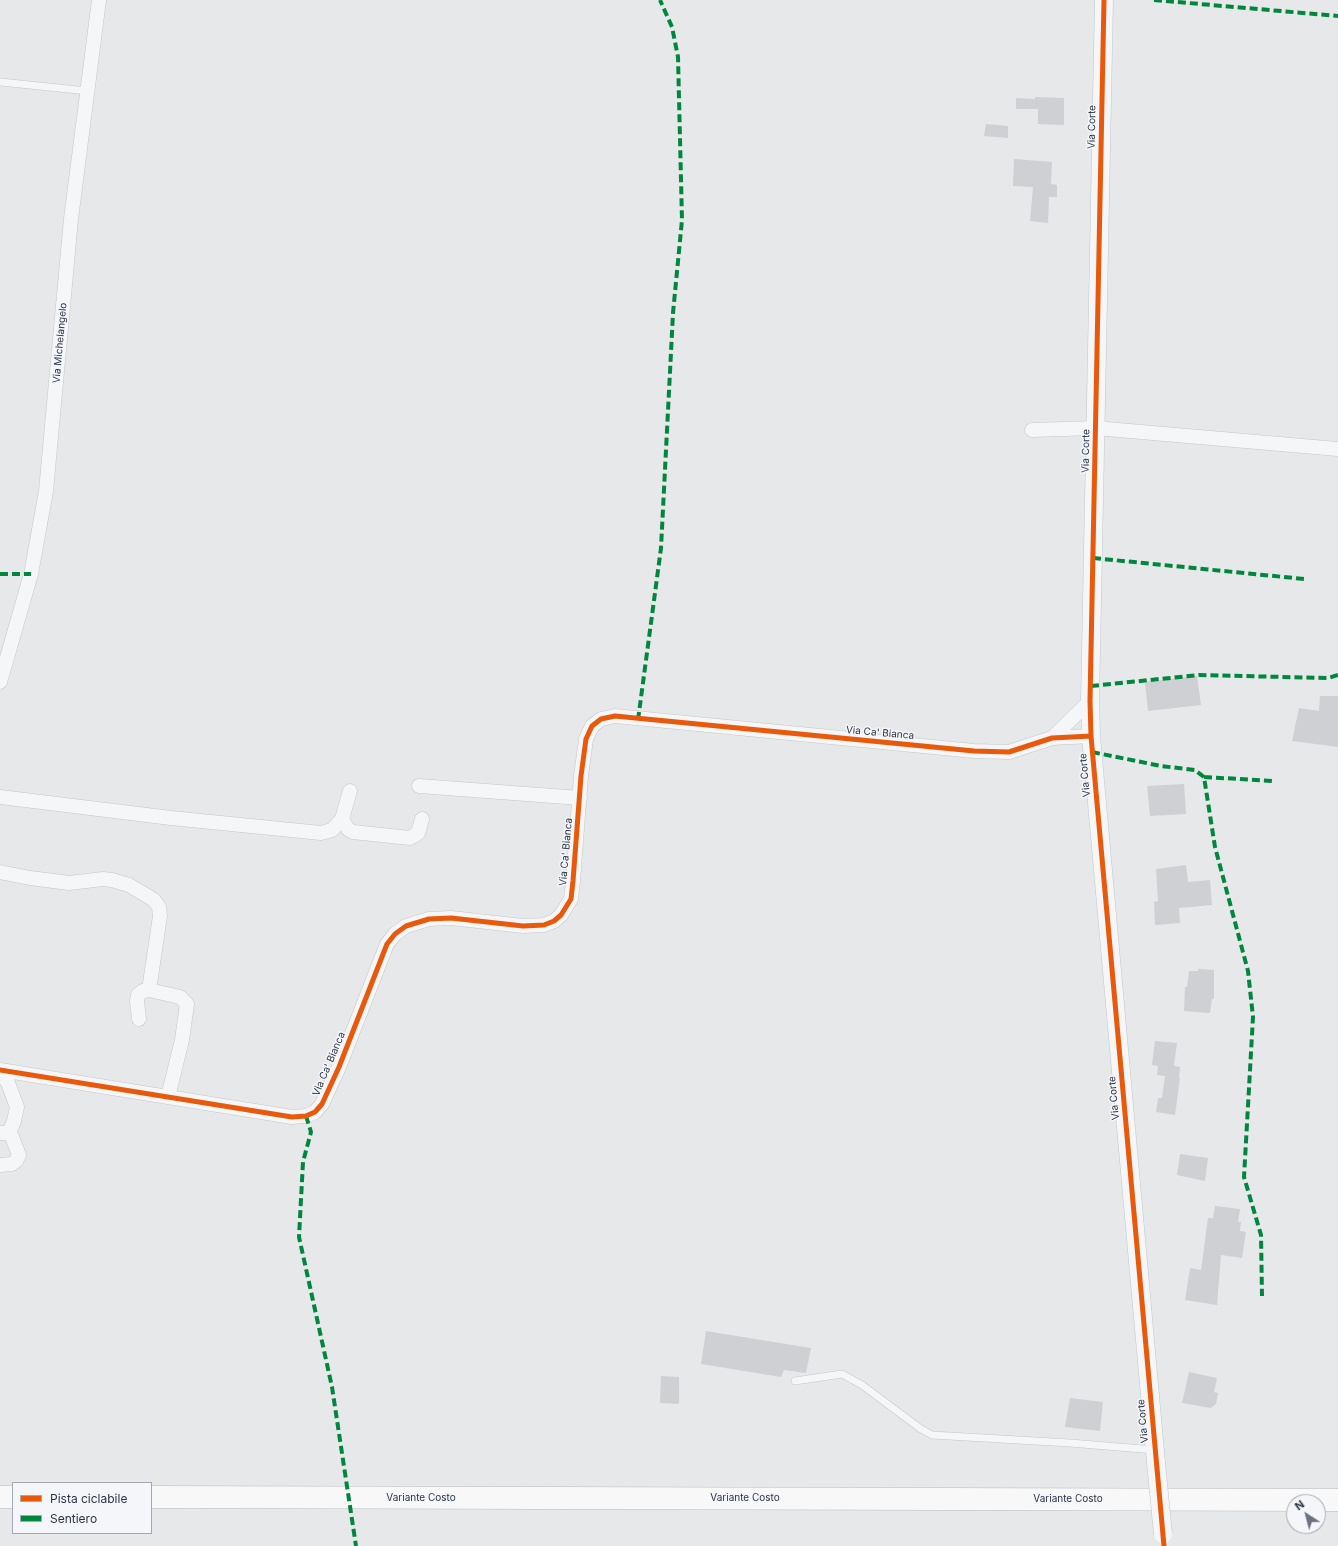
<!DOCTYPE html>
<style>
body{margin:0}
#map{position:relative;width:1338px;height:1546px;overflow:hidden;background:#e6e8ea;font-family:Inter,sans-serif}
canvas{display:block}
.legend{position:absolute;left:12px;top:1482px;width:140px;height:52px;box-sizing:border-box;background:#f4f6f9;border:1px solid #a4a8b1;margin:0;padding:5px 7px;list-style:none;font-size:12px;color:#2b3445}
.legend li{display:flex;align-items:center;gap:8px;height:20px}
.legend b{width:20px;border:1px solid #a4a8b1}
.north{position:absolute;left:1286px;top:1494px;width:40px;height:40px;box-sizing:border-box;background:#f4f6f9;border:1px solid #a4a8b1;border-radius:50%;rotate:324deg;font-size:11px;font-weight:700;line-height:16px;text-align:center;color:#2b3445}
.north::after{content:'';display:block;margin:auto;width:14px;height:18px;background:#6c737f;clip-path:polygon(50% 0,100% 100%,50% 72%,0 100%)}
</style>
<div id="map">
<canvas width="1338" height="1546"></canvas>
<ul class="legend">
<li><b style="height:5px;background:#e8590c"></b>Pista ciclabile</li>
<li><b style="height:5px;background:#00873e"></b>Sentiero</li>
</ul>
<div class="north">N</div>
</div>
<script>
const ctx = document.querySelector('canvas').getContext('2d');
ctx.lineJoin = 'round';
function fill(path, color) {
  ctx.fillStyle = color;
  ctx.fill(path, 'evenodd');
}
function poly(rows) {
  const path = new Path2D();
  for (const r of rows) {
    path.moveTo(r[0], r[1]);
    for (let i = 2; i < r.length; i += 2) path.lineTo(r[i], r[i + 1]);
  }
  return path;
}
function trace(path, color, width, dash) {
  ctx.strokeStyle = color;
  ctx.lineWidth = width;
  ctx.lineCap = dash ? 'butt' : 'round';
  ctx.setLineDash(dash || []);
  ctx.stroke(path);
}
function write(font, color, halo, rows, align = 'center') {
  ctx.font = font + ' Inter,sans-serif';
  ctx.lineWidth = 3;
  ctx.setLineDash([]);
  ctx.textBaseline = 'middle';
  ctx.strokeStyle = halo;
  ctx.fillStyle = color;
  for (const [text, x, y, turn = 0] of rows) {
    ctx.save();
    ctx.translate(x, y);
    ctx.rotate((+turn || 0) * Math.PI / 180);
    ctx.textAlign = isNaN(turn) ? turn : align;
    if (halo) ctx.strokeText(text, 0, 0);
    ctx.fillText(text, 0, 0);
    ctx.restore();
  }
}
fill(poly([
 [1035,97,1064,98,1064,125,1038,124,1038,109,1016,109,1016,98,1035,99],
 [986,124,1008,126,1008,138,984,136],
 [1014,159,1052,162,1051,184,1057,185,1057,197,1049,197,1048,223,1030,221,1033,187,1013,186],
 [1197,676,1201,705,1148,711,1145,682],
 [1320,696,1338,696,1338,747,1292,741,1299,708,1319,711],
 [1184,784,1186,814,1150,816,1147,786],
 [1186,865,1188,882,1210,880,1212,905,1179,908,1180,923,1155,925,1154,902,1158,901,1156,869],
 [1198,969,1214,970,1214,999,1212,999,1210,1013,1184,1011,1185,987,1187,987,1189,971,1198,971],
 [1155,1041,1177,1043,1174,1066,1180,1067,1179,1078,1180,1078,1175,1115,1156,1112,1158,1098,1162,1098,1165,1076,1157,1075,1158,1066,1152,1065],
 [1180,1154,1208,1158,1205,1181,1177,1175],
 [1215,1206,1240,1209,1238,1222,1241,1222,1240,1231,1246,1232,1242,1258,1221,1255,1217,1305,1185,1300,1190,1268,1201,1270,1208,1218,1213,1218],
 [706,1331,811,1348,806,1373,784,1370,781,1377,701,1364],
 [1189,1372,1217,1378,1214,1392,1218,1393,1216,1404,1211,1408,1182,1403],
 [661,1376,679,1377,679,1404,660,1403],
 [1070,1398,1103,1402,1100,1431,1065,1427]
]), '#ced0d3');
const service = poly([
 [0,82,88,91],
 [795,1381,842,1374,862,1385,921,1429,932,1435,1070,1443,1155,1450]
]);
const minor = poly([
 [1032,430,1095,428,1338,449],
 [0,682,31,574,46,491,71,219,99,0],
 [1052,738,1090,701],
 [419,786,580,798],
 [0,797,171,818,321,833,332,830,342,819,350,791],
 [342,819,348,829,353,832,410,838,418,833,422,819],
 [0,872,30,878,69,883,103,879,112,880,129,885,154,900,159,907,160,916,149,990],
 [139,1019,137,1001,138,995,143,991,149,990,180,997,187,1004,182,1040,168,1097],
 [0,1070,292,1117,306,1116,315,1112,322,1104,339,1067,387,944,395,934,406,926,429,919,451,918,523,926,544,925,554,921,561,915,571,899,573,881,581,776,586,739,592,726,601,719,615,716,974,751,1009,752,1052,738,1091,736],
 [0,1071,8,1083,17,1107,14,1121,9,1133],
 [0,1165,12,1164,16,1161,19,1155,12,1137,9,1133,0,1133]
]);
const tertiary = poly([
 [1104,0,1090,701,1091,736,1156,1463]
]);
const trunk = poly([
 [0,1497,13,1497],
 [151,1497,1338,1500]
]);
trace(service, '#c4c6c8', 8);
trace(minor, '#c4c6c8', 15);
trace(tertiary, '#c4c6c8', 19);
trace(trunk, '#b8bbbf', 23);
trace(service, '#f5f6f7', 7);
trace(minor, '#f5f6f7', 14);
trace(tertiary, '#f5f6f7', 18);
trace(trunk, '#f8f8f8', 22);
const tertiaryBridge = poly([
 [1156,1463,1163,1534]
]);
trace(tertiaryBridge, '#c4c6c8', 19, []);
trace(tertiaryBridge, '#f5f6f7', 18);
trace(poly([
 [1154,0,1338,16],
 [1093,558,1304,579],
 [0,574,31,574],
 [1091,686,1199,675,1328,678,1338,675],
 [638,720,661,548,673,313,682,220,678,57,672,27,660,0],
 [1092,752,1161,766,1195,770,1204,777,1215,847,1248,971,1253,1017,1244,1177,1261,1235,1262,1296],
 [1204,777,1274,781],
 [306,1116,311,1132,303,1162,299,1237,332,1387,356,1546]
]), '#00873e', 4, [8, 4]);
trace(poly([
 [1104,0,1090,701,1091,736,1164,1546],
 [0,1070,292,1117,306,1116,315,1112,322,1104,339,1067,387,944,395,934,406,926,429,919,451,918,523,926,544,925,554,921,561,915,571,899,573,881,581,776,586,739,592,726,601,719,615,716,974,751,1009,752,1052,738,1091,736]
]), '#e8590c', 5);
write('10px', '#2b3445', '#f4f6f9', [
 ["Via Corte",1092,127,-89],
 ["Via Michelangelo",60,343,-85],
 ["Via Corte",1086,451,-89],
 ["Via Ca' Bianca",880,733,5],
 ["Via Corte",1085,775,-95],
 ["Via Ca' Bianca",566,852,-85],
 ["Via Ca' Bianca",329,1064,-67],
 ["Via Corte",1114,1098,-95],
 ["Via Corte",1143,1421,-95],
 ["Variante Costo",421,1498],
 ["Variante Costo",745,1498],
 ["Variante Costo",1068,1499]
]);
</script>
